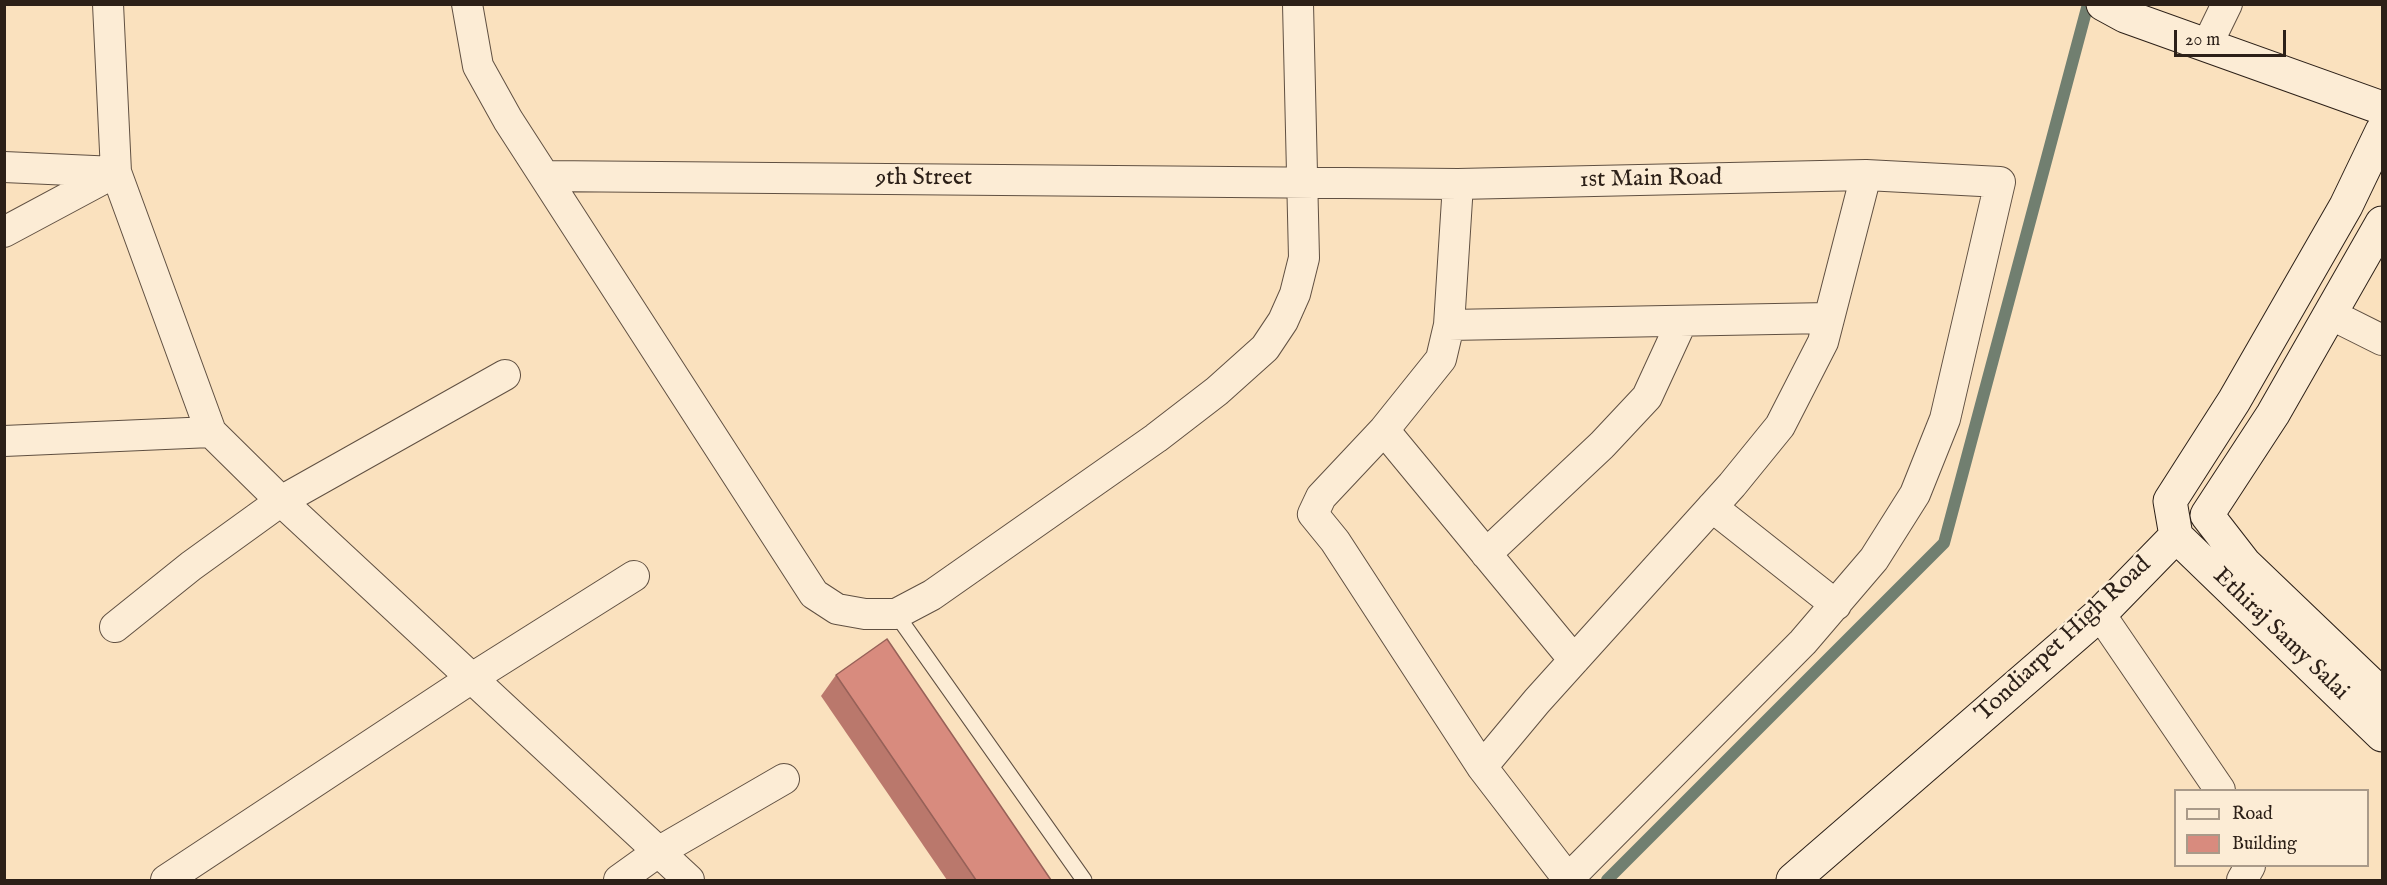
<!DOCTYPE html>
<style>
body{margin:0}
#map{position:relative;width:2387px;height:885px;overflow:hidden;background:#fae1be;font-family:"IM FELL English",serif}
canvas{display:block}
.frame{position:absolute;inset:0;border:6px solid #2c2018;pointer-events:none}
.legend{position:absolute;left:2174px;top:789px;width:195px;height:78px;box-sizing:border-box;background:#fcecd5;border:2px solid #a99a89;margin:0;padding:8px 10px;list-style:none;font-size:18px;color:#2c2018}
.legend li{display:flex;align-items:center;gap:12px;height:30px}
.legend b{width:30px;border:2px solid #a99a89}
.scale{position:absolute;left:2174px;top:30px;width:112px;height:27px;box-sizing:border-box;border:3px solid #2c2018;border-top:0;padding-left:8px;font-size:18px;line-height:21px;white-space:nowrap;color:#2c2018;-webkit-text-stroke:4px #fcecd5;paint-order:stroke}
</style>
<div id="map">
<canvas width="2387" height="885"></canvas>
<div class="frame"></div>
<ul class="legend">
<li><b style="height:8px;background:#fcecd5"></b>Road</li>
<li><b style="height:16px;background:#d88b7e"></b>Building</li>
</ul>
<div class="scale">20 m</div>
</div>
<script>
const ctx = document.querySelector('canvas').getContext('2d');
ctx.lineJoin = 'round';
function poly(rows) {
  const path = new Path2D();
  for (const r of rows) {
    path.moveTo(r[0], r[1]);
    for (let i = 2; i < r.length; i += 2) path.lineTo(r[i], r[i + 1]);
  }
  return path;
}
function trace(path, color, width, dash) {
  ctx.strokeStyle = color;
  ctx.lineWidth = width;
  ctx.lineCap = dash ? 'butt' : 'round';
  ctx.setLineDash(dash || []);
  ctx.stroke(path);
}
function fill(path, color) {
  ctx.fillStyle = color;
  ctx.fill(path, 'evenodd');
}
function write(font, color, halo, rows, align = 'center') {
  ctx.font = font + ' "IM FELL English",serif';
  ctx.lineWidth = 5;
  ctx.setLineDash([]);
  ctx.textBaseline = 'middle';
  ctx.strokeStyle = halo;
  ctx.fillStyle = color;
  for (const [text, x, y, turn = 0] of rows) {
    ctx.save();
    ctx.translate(x, y);
    ctx.rotate((+turn || 0) * Math.PI / 180);
    ctx.textAlign = isNaN(turn) ? turn : align;
    if (halo) ctx.strokeText(text, 0, 0);
    ctx.fillText(text, 0, 0);
    ctx.restore();
  }
}
trace(poly([
 [1607,880,1944,543,2088,4]
]), '#717f70', 12);
const lane = poly([
 [896,614,1084,880]
]);
const street = poly([
 [108,4,116,172,211,432,281,501,689,880],
 [467,4,478,66,508,120,814,594,837,609,865,614,896,614,932,595,1156,438,1217,391,1265,348,1283,321,1295,294,1304,258,1298,4],
 [2207,45,2227,4],
 [4,167,116,172],
 [545,176,1458,184,1866,175,2000,182,1945,419,1915,494,1874,559,1803,642,1568,879,1482,767,1335,541,1313,514,1321,497,1384,430,1441,359,1449,325,1458,184],
 [4,232,116,172],
 [2330,314,2382,340],
 [1449,325,1829,318],
 [1384,430,1574,660],
 [4,441,211,432],
 [1712,507,1836,605],
 [1486,554,1602,445,1647,397,1682,321],
 [2100,614,2220,790],
 [115,627,191,566,281,501,505,375],
 [1482,767,1537,701,1732,485,1780,426,1823,342,1866,175],
 [166,880,472,678,634,576],
 [619,880,658,852,784,779],
 [2242,880,2250,866]
]);
const secondary = poly([
 [2103,4,2125,16,2382,108],
 [2382,223,2273,414,2207,515,2245,564,2382,695],
 [2176,536,2170,501,2234,401,2346,206,2382,131],
 [2176,536,2382,735],
 [1793,880,2100,614,2176,536]
]);
trace(lane, '#605042', 17);
trace(street, '#605042', 32);
trace(secondary, '#2c2018', 35);
trace(lane, '#fcecd5', 15);
trace(street, '#fcecd5', 30);
trace(secondary, '#fcecd5', 33);
fill(poly([
 [836,675,1051,880,947,880,821,696]
]), '#ba786c');
const building = poly([
 [887,639,1051,880,976,880,836,675,887,639]
]);
fill(building, '#d88b7e');
trace(building, '#976158', 1.5);
write('24px', '#2c2018', '#fcecd5', [
 ["9th Street",924,179],
 ["1st Main Road",1651,180,-1],
 ["Ethiraj Samy Salai",2280,635,44],
 ["Tondiarpet High Road",2064,640,-43]
]);
</script>
